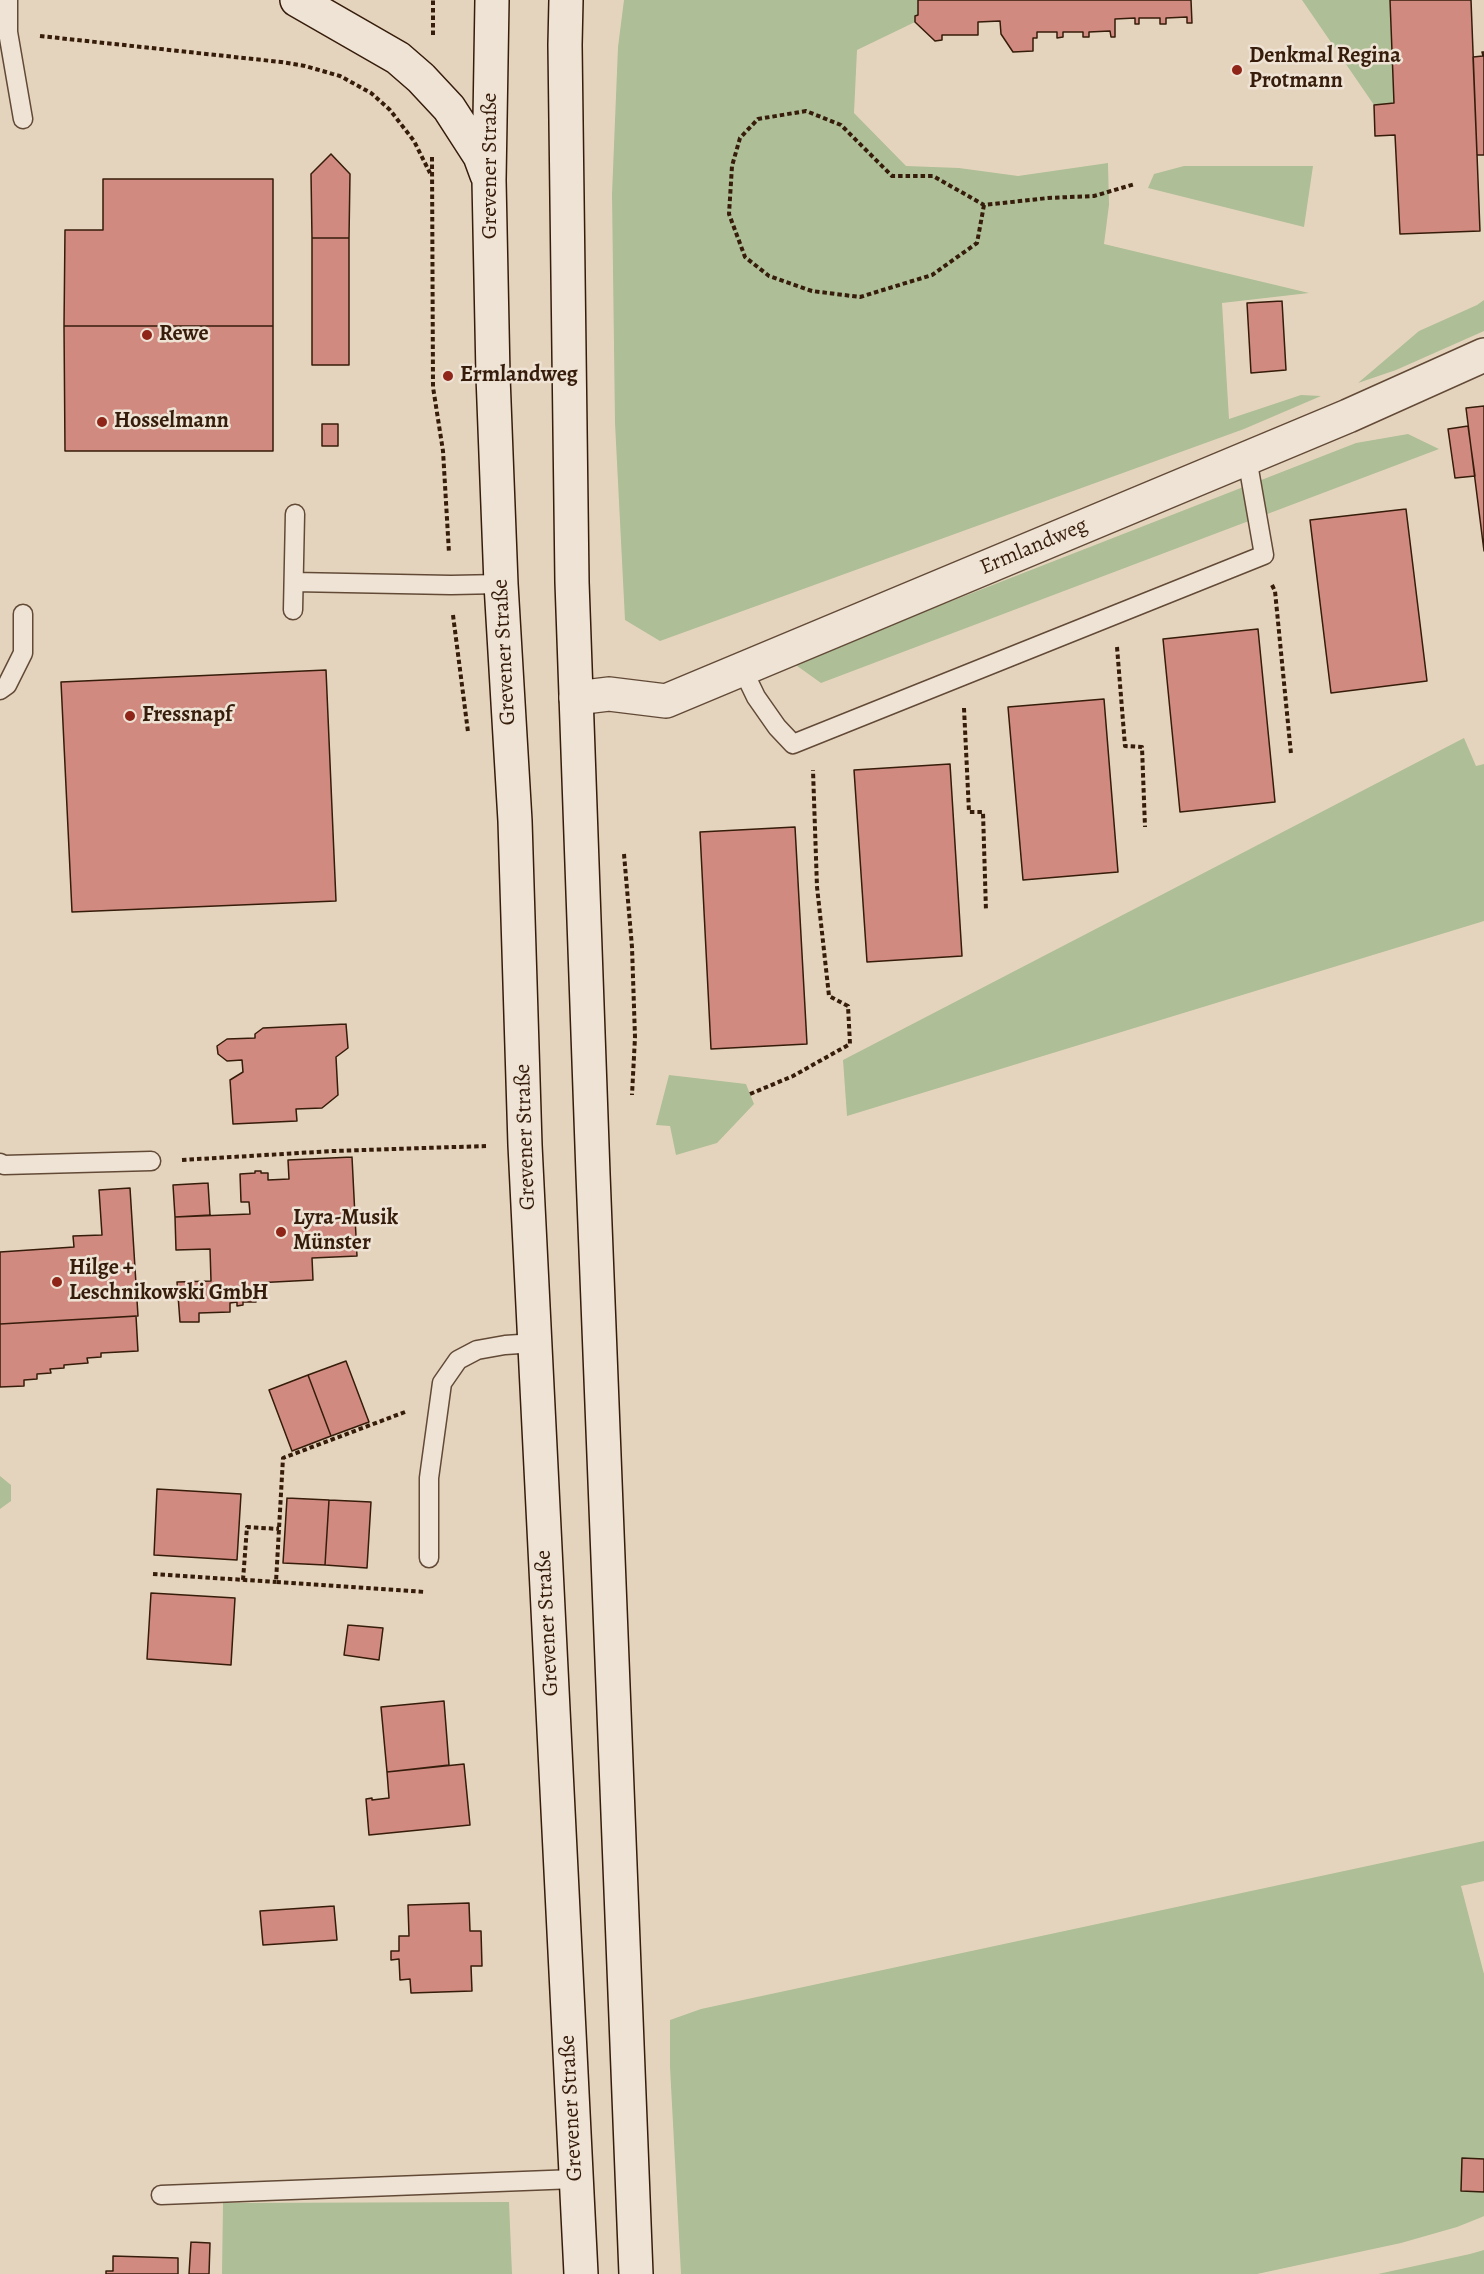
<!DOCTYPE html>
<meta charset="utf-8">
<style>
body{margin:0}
canvas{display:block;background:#e5d4bd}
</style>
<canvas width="1484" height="2274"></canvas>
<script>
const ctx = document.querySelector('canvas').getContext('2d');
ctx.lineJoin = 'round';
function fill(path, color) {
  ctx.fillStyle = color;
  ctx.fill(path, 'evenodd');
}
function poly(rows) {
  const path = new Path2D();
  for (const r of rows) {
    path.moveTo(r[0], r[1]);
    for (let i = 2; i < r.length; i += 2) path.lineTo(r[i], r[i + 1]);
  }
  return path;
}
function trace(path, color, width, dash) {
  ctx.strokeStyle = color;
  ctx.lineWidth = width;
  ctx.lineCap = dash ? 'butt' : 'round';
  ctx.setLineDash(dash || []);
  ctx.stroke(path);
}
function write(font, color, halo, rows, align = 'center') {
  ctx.font = font + ' Alegreya,serif';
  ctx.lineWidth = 5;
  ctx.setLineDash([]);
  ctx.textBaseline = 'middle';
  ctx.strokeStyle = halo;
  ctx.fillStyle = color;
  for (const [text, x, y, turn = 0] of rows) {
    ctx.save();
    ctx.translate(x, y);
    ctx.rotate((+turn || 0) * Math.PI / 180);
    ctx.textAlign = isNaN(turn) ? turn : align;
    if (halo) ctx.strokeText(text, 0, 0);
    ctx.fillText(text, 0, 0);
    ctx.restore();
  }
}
fill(poly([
 [624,0,918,0,918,15,915,16,915,22,857,50,854,113,906,166,959,168,1018,176,1108,163,1109,205,1104,244,1309,293,1222,303,1229,419,1301,395,1321,396,1244,429,660,641,625,620,615,423,612,194,618,47],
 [1302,0,1390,0,1394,103,1374,105],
 [1184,166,1313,166,1304,227,1148,188,1154,174],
 [1484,300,1484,331,1396,370,1358,383,1419,331,1477,305],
 [1408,434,1439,449,821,683,793,663,1356,443],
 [1464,738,1476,766,1484,764,1484,921,847,1116,843,1060],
 [669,1075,746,1084,754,1104,717,1143,676,1155,670,1126,656,1125],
 [0,1476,11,1485,11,1501,0,1509],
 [1484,1841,1484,1881,1461,1886,1484,1974,1484,2216,1482,2217,1457,2227,1401,2243,1257,2274,681,2274,670,2067,670,2020,701,2009],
 [509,2202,512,2274,222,2274,223,2203],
 [1484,2250,1484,2274,1378,2274,1470,2254]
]), '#aebe96');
const building = poly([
 [918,0,1191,0,1192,23,1187,23,1187,17,1166,18,1166,24,1160,24,1160,18,1139,18,1139,24,1135,24,1135,18,1115,19,1115,37,1111,37,1110,31,1089,32,1089,37,1083,37,1083,32,1063,32,1063,37,1057,38,1057,32,1037,32,1037,38,1033,38,1033,51,1013,52,1001,34,1000,21,978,22,978,35,942,35,942,40,935,41,915,22,915,16,918,15,918,0],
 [1390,0,1471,0,1480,231,1400,234,1395,135,1375,136,1374,105,1394,103,1390,0],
 [1482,52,1484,52,1484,155,1477,155,1473,57,1483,56,1482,52],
 [331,154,350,174,349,238,312,238,311,174,331,154],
 [103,179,273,179,273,326,64,326,65,230,103,230,103,179],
 [312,238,349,238,349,365,312,365,312,238],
 [1282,301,1286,370,1251,373,1247,303,1282,301],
 [64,326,273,326,273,451,65,451,64,326],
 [1484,406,1484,551,1466,408,1484,406],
 [322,424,338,424,338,446,322,446,322,424],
 [1468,426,1475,476,1455,478,1448,429,1468,426],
 [1406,509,1427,681,1331,693,1310,520,1406,509],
 [1258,629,1275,802,1180,812,1163,639,1258,629],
 [326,670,336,901,72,912,61,682,326,670],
 [1104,699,1118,872,1023,880,1008,707,1104,699],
 [950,764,962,956,867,962,854,770,950,764],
 [795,827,807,1044,711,1049,700,832,795,827],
 [346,1024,348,1048,336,1057,338,1095,322,1108,296,1109,297,1121,233,1124,230,1080,243,1072,242,1060,227,1061,218,1054,217,1046,227,1039,255,1038,255,1034,263,1028,346,1024],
 [352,1157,357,1256,312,1258,313,1280,255,1283,256,1302,243,1302,243,1305,237,1306,237,1302,230,1303,230,1312,199,1313,199,1322,180,1322,177,1282,211,1281,210,1249,176,1250,175,1217,250,1214,249,1202,241,1202,240,1174,255,1173,255,1171,261,1171,261,1173,268,1173,268,1180,289,1179,288,1160,352,1157],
 [208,1183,210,1215,175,1217,173,1185,208,1183],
 [130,1188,138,1316,0,1324,0,1252,74,1247,73,1236,102,1235,99,1190,130,1188],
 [136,1316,138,1351,101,1353,101,1357,87,1358,88,1363,64,1365,64,1368,50,1369,51,1373,37,1374,37,1379,24,1380,24,1386,0,1387,0,1324,136,1316],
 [346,1361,369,1422,331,1436,308,1375,346,1361],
 [308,1375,331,1436,292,1451,269,1390,308,1375],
 [157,1489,241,1494,237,1560,154,1555,157,1489],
 [287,1498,329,1500,325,1565,283,1563,287,1498],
 [329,1500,371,1502,367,1568,325,1565,329,1500],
 [151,1593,235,1598,231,1665,147,1659,151,1593],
 [348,1625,383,1628,379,1660,344,1655,348,1625],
 [444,1701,449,1765,387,1772,381,1707,444,1701],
 [464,1764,470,1825,369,1835,366,1799,372,1798,372,1800,389,1798,387,1772,464,1764],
 [469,1903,470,1931,481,1931,482,1966,471,1966,472,1991,411,1993,410,1979,400,1980,399,1959,391,1960,391,1951,399,1951,399,1936,409,1936,408,1905,469,1903],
 [334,1906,337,1940,263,1945,260,1911,334,1906],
 [1462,2158,1484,2159,1484,2192,1461,2191,1462,2158],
 [191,2242,210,2243,209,2274,189,2274,191,2242],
 [113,2256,178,2258,178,2274,106,2274,106,2271,113,2271,113,2256]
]);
fill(building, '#d08a80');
trace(building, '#361c0a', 1.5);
const lane = poly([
 [8,0,8,32,23,119],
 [294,582,451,585,501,584],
 [293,610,295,514],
 [742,668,756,697,777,727,793,744,1264,555,1247,458],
 [0,690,7,685,23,653,23,614],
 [0,1163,4,1165,151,1161],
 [429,1558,429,1478,442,1383,458,1360,477,1350,505,1345,535,1343],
 [161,2195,575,2179]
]);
const street = poly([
 [576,698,609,694,666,701,1348,416,1484,355]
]);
const secondary = poly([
 [297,0,398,58,421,78,449,108,480,156,487,175],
 [492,0,489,180,493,376,501,584,515,821,525,1145,581,2274],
 [566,0,565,45,572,582,593,1174,636,2274]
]);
trace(lane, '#624a37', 21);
trace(street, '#624a37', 36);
trace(secondary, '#361c0a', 36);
trace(poly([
 [433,35,433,0],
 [40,36,281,62,305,66,340,76,371,93,390,110,414,141,430,173],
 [432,157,433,387,443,451,449,553],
 [984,205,977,243,932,275,860,297,812,291,769,276,745,257,729,214,732,166,740,138,758,119,806,111,841,125,892,176,933,176,984,205,1048,198,1094,196,1135,184],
 [1272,585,1275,591,1291,754],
 [453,615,468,732],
 [1117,647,1125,746,1142,747,1145,827],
 [964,708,969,812,983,812,986,911],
 [624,854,632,947,635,1037,632,1095],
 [750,1094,793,1076,850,1044,848,1006,829,996,817,887,813,770],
 [182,1160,333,1151,486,1146],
 [405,1412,283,1458,276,1582,425,1592],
 [153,1574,276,1582],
 [243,1580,247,1527,279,1529]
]), '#361c0a', 4, [4.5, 3]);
trace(lane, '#eee3d4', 18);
trace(street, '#eee3d4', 33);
trace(secondary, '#eee3d4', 33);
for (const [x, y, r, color] of [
 [1237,70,6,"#8f2418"],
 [147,335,6,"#8f2418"],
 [448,376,6,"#8f2418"],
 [102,422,6,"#8f2418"],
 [130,716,6,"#8f2418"],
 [281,1232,6,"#8f2418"],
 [57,1282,6,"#8f2418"]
]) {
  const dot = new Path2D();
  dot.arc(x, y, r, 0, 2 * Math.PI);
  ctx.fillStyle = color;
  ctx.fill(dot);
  trace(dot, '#eee3d4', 2);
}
write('bold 22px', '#361c0a', '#eee3d4', [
 ["Denkmal Regina",1249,57],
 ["Protmann",1249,82],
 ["Rewe",159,335],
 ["Ermlandweg",460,376],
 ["Hosselmann",114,422],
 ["Fressnapf",142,716],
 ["Lyra-Musik",293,1219],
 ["Münster",293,1244],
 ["Hilge +",69,1269],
 ["Leschnikowski GmbH",69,1294]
], 'left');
write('22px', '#361c0a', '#eee3d4', [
 ["Grevener Straße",491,166,-90],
 ["Ermlandweg",1034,547,-23],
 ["Grevener Straße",505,652,-93],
 ["Grevener Straße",526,1137,-92],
 ["Grevener Straße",548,1623,-93],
 ["Grevener Straße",572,2108,-93]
]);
</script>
